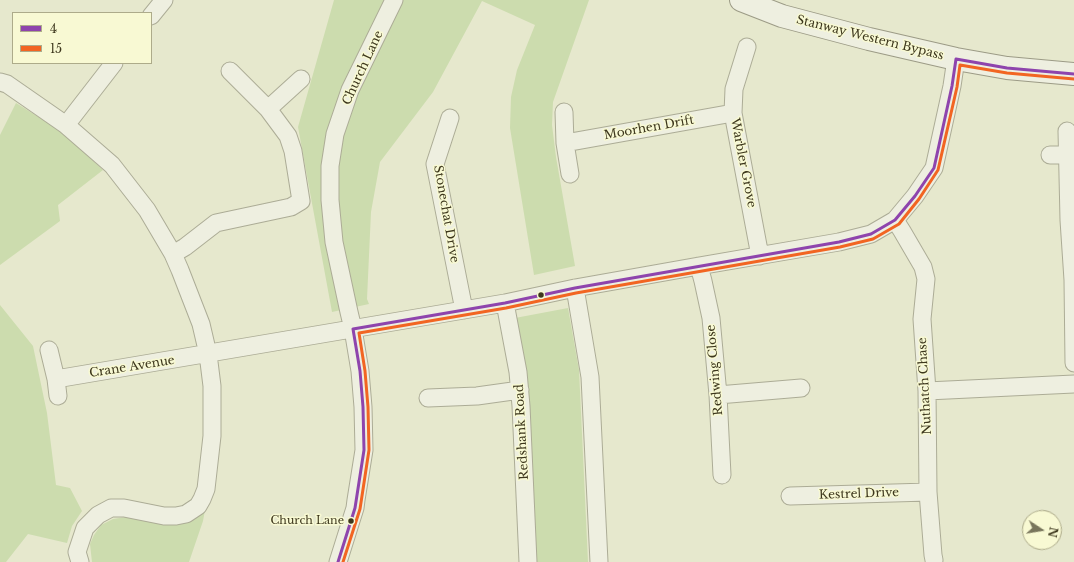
<!DOCTYPE html>
<style>
body{margin:0}
#map{position:relative;width:1074px;height:562px;overflow:hidden;background:#e6e8cd;font-family:"Libre Baskerville",serif}
canvas{display:block}
.legend{position:absolute;left:12px;top:12px;width:140px;height:52px;box-sizing:border-box;background:#f8f9d3;border:1px solid #adab8a;margin:0;padding:5px 7px;list-style:none;font-size:12px;color:#3d371d}
.legend li{display:flex;align-items:center;gap:8px;height:20px}
.legend b{width:20px;border:1px solid #adab8a}
.north{position:absolute;left:1022px;top:510px;width:40px;height:40px;box-sizing:border-box;background:#f8f9d3;border:1px solid #adab8a;border-radius:50%;rotate:102deg;font-size:11px;font-weight:700;line-height:16px;text-align:center;color:#3d371d}
.north::after{content:'';display:block;margin:auto;width:14px;height:18px;background:#78755b;clip-path:polygon(50% 0,100% 100%,50% 72%,0 100%)}
</style>
<div id="map">
<canvas width="1074" height="562"></canvas>
<ul class="legend">
<li><b style="height:5px;background:#8e44ad"></b>4</li>
<li><b style="height:5px;background:#f26522"></b>15</li>
</ul>
<div class="north">N</div>
</div>
<script>
const ctx = document.querySelector('canvas').getContext('2d');
ctx.lineJoin = 'round';
function fill(path, color) {
  ctx.fillStyle = color;
  ctx.fill(path, 'evenodd');
}
function poly(rows) {
  const path = new Path2D();
  for (const r of rows) {
    path.moveTo(r[0], r[1]);
    for (let i = 2; i < r.length; i += 2) path.lineTo(r[i], r[i + 1]);
  }
  return path;
}
function trace(path, color, width, dash) {
  ctx.strokeStyle = color;
  ctx.lineWidth = width;
  ctx.lineCap = dash ? 'butt' : 'round';
  ctx.setLineDash(dash || []);
  ctx.stroke(path);
}
function write(font, color, halo, rows, align = 'center') {
  ctx.font = font + ' "Libre Baskerville",serif';
  ctx.lineWidth = 3;
  ctx.setLineDash([]);
  ctx.textBaseline = 'middle';
  ctx.strokeStyle = halo;
  ctx.fillStyle = color;
  for (const [text, x, y, turn = 0] of rows) {
    ctx.save();
    ctx.translate(x, y);
    ctx.rotate((+turn || 0) * Math.PI / 180);
    ctx.textAlign = isNaN(turn) ? turn : align;
    if (halo) ctx.strokeText(text, 0, 0);
    ctx.fillText(text, 0, 0);
    ctx.restore();
  }
}
fill(poly([
 [334,0,589,0,553,102,552,125,556,157,575,266,534,275,510,128,511,97,517,70,535,25,482,1,433,92,380,162,371,212,367,299,369,304,332,312,298,127],
 [16,103,61,131,103,170,58,205,60,221,0,265,0,135],
 [0,305,33,346,47,413,56,485,70,488,82,511,72,526,67,543,28,534,6,562,0,562],
 [568,308,579,370,588,562,532,562,515,318],
 [205,510,203,521,189,562,92,562,90,544,94,535,101,525,113,519,126,517,180,524,193,519]
]), '#ccdcae');
const street = poly([
 [151,16,164,0],
 [747,47,734,89,733,113,760,256],
 [0,82,7,84,66,125,112,165,147,210,173,254,180,270,201,324,208,354,212,386,212,436,206,489,202,499,198,506,186,514,176,516,164,516,124,508,111,508,98,515,85,528,77,552,80,562],
 [268,109,301,79],
 [564,112,565,143,570,174],
 [450,118,435,164,464,310],
 [66,125,114,63],
 [1067,131,1069,220,1073,280,1074,363],
 [565,143,733,113],
 [1050,155,1068,155],
 [895,220,902,231,923,267,926,279,922,319,927,391,928,492,933,555,934,560],
 [173,254,185,247,216,223,291,207,301,201,293,151,288,136,268,109,230,71],
 [699,266,703,281,711,318,718,395,722,475],
 [575,288,590,377,599,562],
 [505,303,518,372,521,406,528,562],
 [49,350,56,379,58,396],
 [56,379,505,303,575,288,699,266,839,242,871,234,895,220,915,196,934,168,952,86,956,59],
 [927,391,1074,384],
 [718,395,801,388],
 [428,398,477,396,520,390],
 [790,496,928,492],
 [338,562,355,508,356,500,364,450,363,407,360,371,353,329,349,312,334,242,330,200,330,166,335,134,350,90,394,0]
]);
const secondary = poly([
 [741,0,782,16,869,39,956,59,1007,68,1074,74]
]);
trace(street, '#acac96', 19);
trace(secondary, '#9c9b86', 24);
trace(street, '#eeefe0', 17);
trace(secondary, '#eeefe0', 22);
trace(poly([
 [956,59,1007,68,1074,74],
 [353,329,505,303,575,288,839,242,871,234,895,220,915,196,934,168,952,86,956,59],
 [338,562,355,508,364,450,363,407,360,371,353,329]
]), '#8e44ad', 3);
trace(poly([
 [343,562,360,509,369,450,368,407,365,371,359,333,506,308,576,293,840,247,873,239,899,224,919,199,938,170,957,87,960,65,1007,73,1074,79]
]), '#f26522', 3);
for (const [x, y, r, color] of [
 [541,295,3.5,"#3d371d"],
 [351,521,3.5,"#3d371d"]
]) {
  const dot = new Path2D();
  dot.arc(x, y, r, 0, 2 * Math.PI);
  ctx.fillStyle = color;
  ctx.fill(dot);
  trace(dot, '#f8f9d3', 1.5);
}
write('11px', '#3d371d', '#f8f9d3', [
 ["Church Lane",344,521]
], 'right');
write('12px', '#3d371d', '#f8f9d3', [
 ["Stanway Western Bypass",870,38,14],
 ["Church Lane",363,68,-65],
 ["Moorhen Drift",649,128,-10],
 ["Warbler Grove",743,163,79],
 ["Stonechat Drive",446,214,80],
 ["Crane Avenue",132,367,-9],
 ["Redwing Close",715,370,-95],
 ["Nuthatch Chase",925,386,-93],
 ["Redshank Road",522,432,-93],
 ["Kestrel Drive",859,494,-2]
]);
</script>
